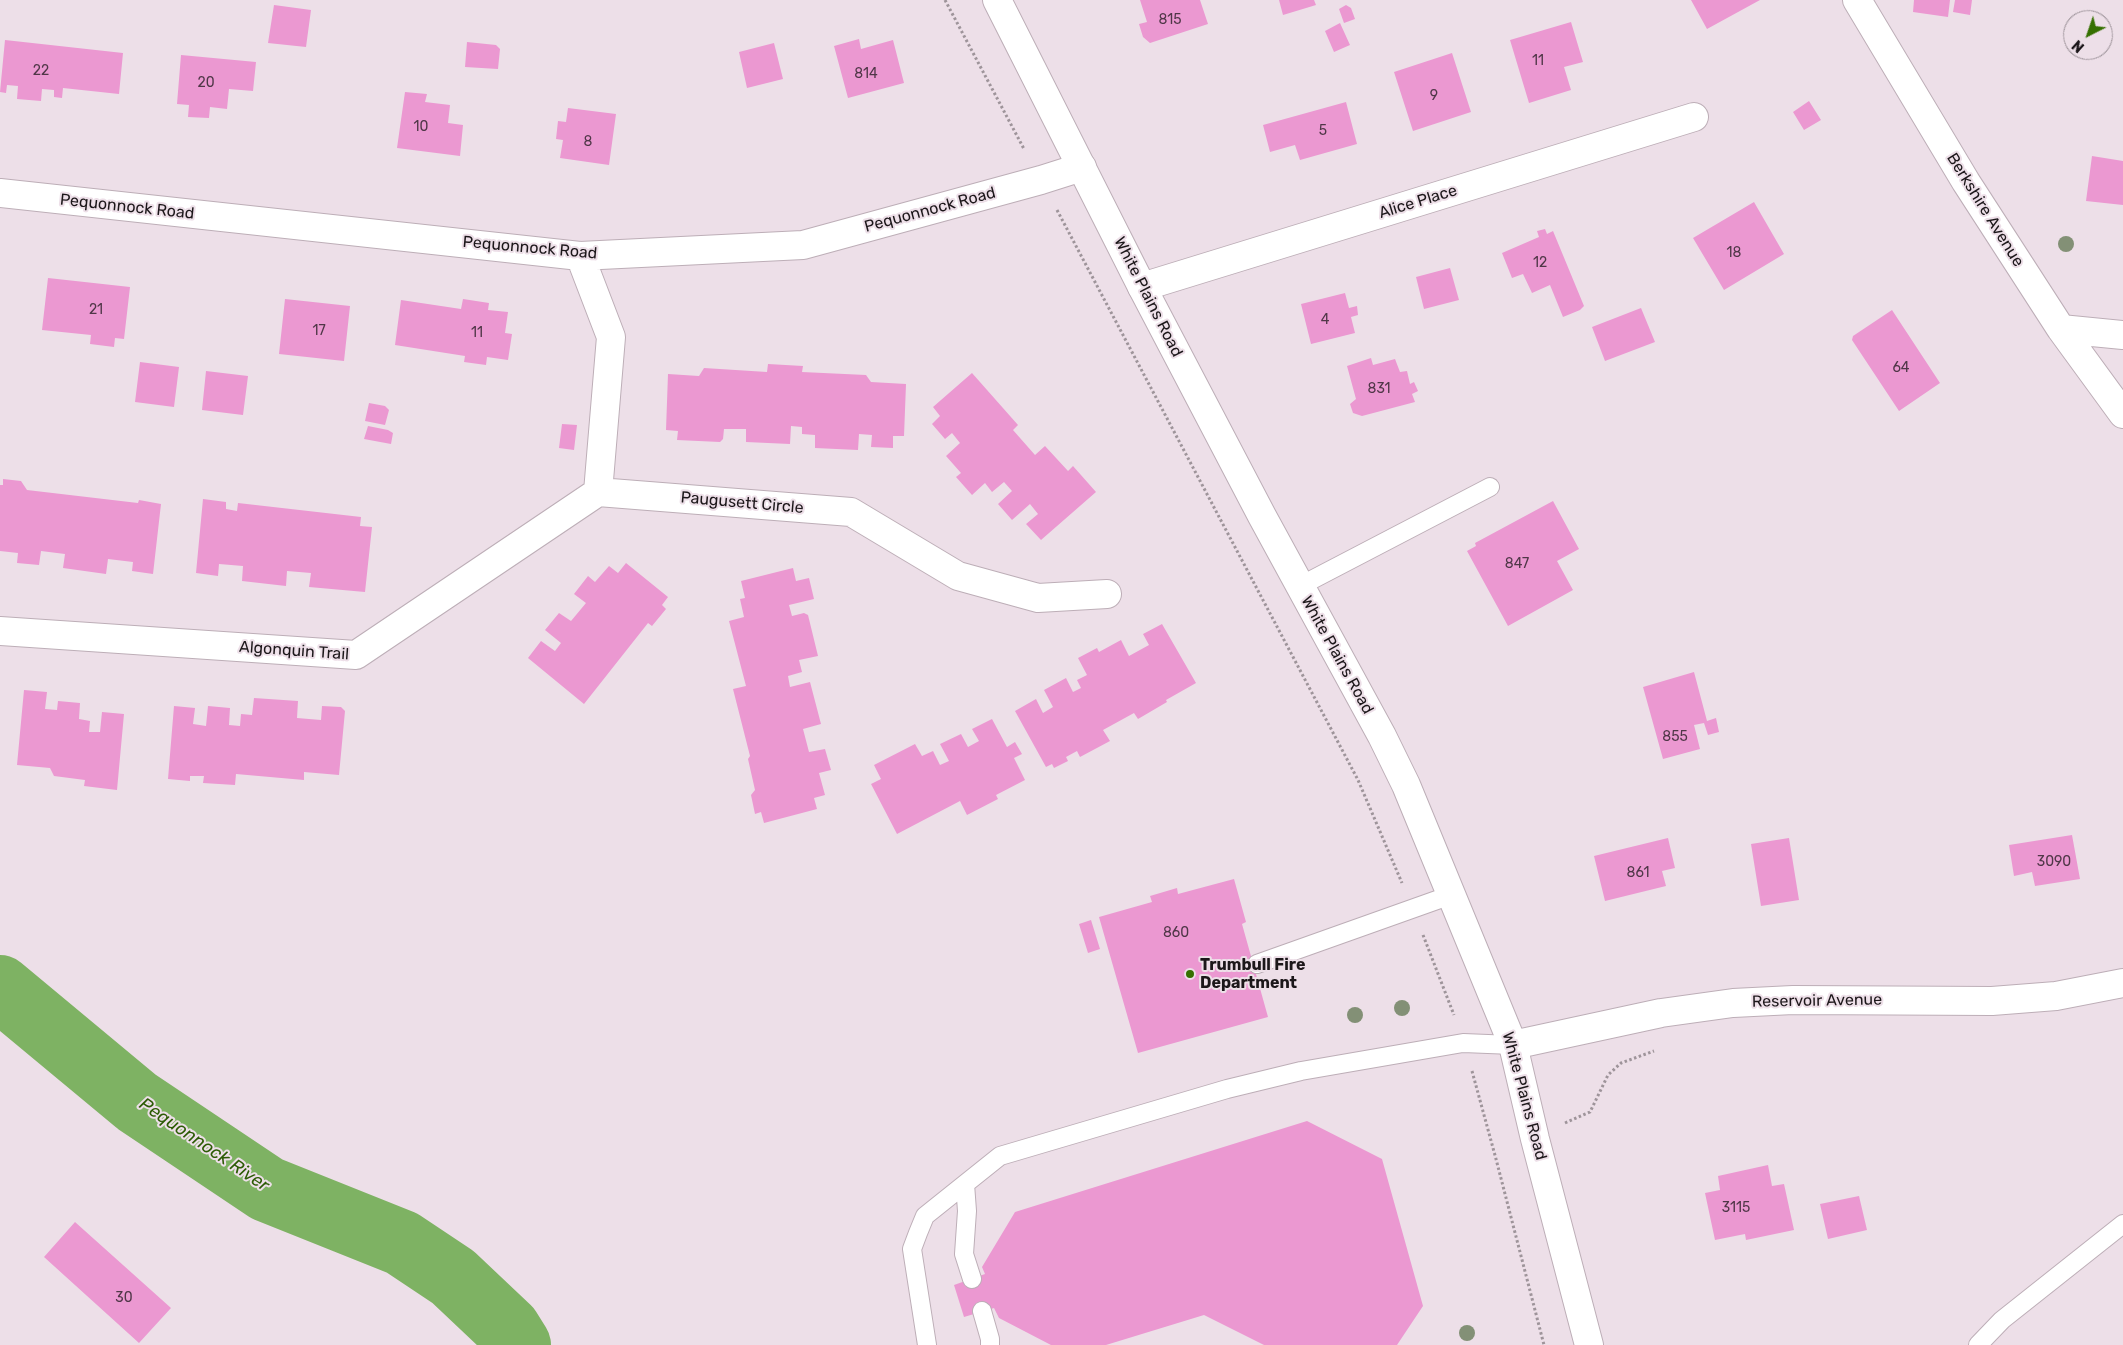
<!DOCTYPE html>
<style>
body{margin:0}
#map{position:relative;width:2123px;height:1345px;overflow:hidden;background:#eddfe8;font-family:Rubik,sans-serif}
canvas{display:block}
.north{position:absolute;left:2063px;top:10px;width:50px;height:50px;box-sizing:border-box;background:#eddfe8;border:1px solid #998f96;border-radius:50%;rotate:221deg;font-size:14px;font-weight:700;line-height:20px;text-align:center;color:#1c171a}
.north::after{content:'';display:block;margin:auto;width:18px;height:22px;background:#357000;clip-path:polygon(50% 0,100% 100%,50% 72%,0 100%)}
</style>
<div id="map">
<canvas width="2123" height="1345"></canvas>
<div class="north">N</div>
</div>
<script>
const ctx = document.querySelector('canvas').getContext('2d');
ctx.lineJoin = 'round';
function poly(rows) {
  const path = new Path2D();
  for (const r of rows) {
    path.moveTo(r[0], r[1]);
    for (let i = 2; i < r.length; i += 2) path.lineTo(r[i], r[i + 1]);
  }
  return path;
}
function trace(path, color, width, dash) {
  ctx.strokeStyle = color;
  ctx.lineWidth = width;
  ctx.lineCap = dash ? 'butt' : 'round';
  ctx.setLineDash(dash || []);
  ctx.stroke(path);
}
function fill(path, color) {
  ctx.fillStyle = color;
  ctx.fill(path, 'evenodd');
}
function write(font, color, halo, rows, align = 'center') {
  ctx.font = font + ' Rubik,sans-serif';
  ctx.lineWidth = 4;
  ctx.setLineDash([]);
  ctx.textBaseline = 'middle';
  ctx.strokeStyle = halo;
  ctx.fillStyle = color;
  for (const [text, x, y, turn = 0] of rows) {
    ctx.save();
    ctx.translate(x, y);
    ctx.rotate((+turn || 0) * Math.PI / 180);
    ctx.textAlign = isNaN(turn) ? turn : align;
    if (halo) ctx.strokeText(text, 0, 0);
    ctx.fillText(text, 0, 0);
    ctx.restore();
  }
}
trace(poly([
 [0,988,137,1102,267,1189,402,1243,453,1277,508,1329,518,1345]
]), '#7eb263', 66);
fill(poly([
 [1140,0,1200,0,1208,24,1150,43,1143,37,1139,24,1147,22],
 [1279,0,1314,0,1316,5,1283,15],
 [1691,0,1760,0,1707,29],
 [1914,0,1950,0,1948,17,1913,12],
 [1955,0,1972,0,1970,15,1953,12],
 [274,5,311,10,306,47,268,43],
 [1346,5,1351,8,1355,19,1344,23,1339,9],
 [1571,22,1583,62,1564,67,1571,90,1529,103,1510,40],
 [1340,23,1350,45,1334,52,1325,31],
 [859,39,861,49,893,40,904,83,848,98,834,46],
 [5,40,123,53,119,94,63,88,62,98,54,97,54,90,42,89,41,101,17,99,18,86,7,85,6,93,0,92],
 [467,42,496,45,500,49,498,69,465,67],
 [774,43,783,79,747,88,739,52],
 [1452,53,1471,112,1413,131,1394,72],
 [181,55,256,62,253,91,229,89,227,109,210,107,209,118,188,117,189,105,177,104],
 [405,92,427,94,425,102,450,105,448,123,463,125,460,156,397,148],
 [1809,101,1821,120,1804,130,1793,112],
 [1346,102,1357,144,1300,160,1295,145,1270,152,1263,125],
 [568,108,616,114,609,165,560,158,563,140,556,139,558,121,566,122],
 [2092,156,2123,161,2123,205,2086,201],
 [1754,202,1784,254,1724,290,1693,238],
 [1545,229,1547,234,1553,231,1584,306,1580,310,1563,317,1550,285,1532,293,1523,274,1512,278,1502,253,1539,237,1537,231],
 [1450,268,1459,300,1424,309,1416,277],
 [48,278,130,287,124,339,115,338,114,347,90,344,91,335,42,330],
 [1345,293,1349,308,1357,306,1358,315,1351,317,1355,333,1311,344,1301,304],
 [285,299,350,306,344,361,279,354],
 [463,299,489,303,488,310,508,312,505,333,512,334,508,360,487,357,486,365,464,362,465,356,395,345,401,300,461,309],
 [1641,308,1655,342,1605,361,1592,327],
 [1892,310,1940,383,1899,411,1852,340,1853,336],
 [1371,358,1373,365,1395,359,1400,372,1407,371,1410,384,1414,382,1418,391,1412,394,1415,402,1362,416,1353,413,1350,404,1356,399,1347,366],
 [140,362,179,367,174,407,135,402],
 [768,364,803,366,802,372,866,375,871,382,906,384,904,436,893,436,893,448,871,447,872,435,859,434,858,450,815,448,815,435,802,434,802,427,791,426,790,444,746,442,746,429,724,429,723,439,720,442,677,440,678,431,666,430,668,374,699,376,704,368,767,372],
 [206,371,248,376,243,415,202,410],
 [972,373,1018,425,1013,430,1035,455,1045,446,1068,471,1073,466,1096,492,1041,540,1026,524,1038,514,1030,504,1012,520,998,504,1012,491,1004,482,992,492,985,483,972,495,956,477,961,473,946,456,960,443,952,433,945,439,932,424,940,416,933,407],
 [369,403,385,406,389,410,385,425,365,421],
 [562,424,577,425,574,450,559,448],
 [368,426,388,430,393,433,391,444,364,439],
 [3,479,21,481,27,490,138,503,139,500,161,504,153,574,132,571,133,562,108,559,106,574,63,568,65,554,41,551,39,565,17,563,18,553,0,551,0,485,3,485],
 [203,499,226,502,226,509,237,511,238,503,361,517,360,526,372,527,365,592,309,587,311,573,287,571,286,586,242,581,243,566,219,564,218,576,196,573],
 [1553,501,1579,549,1557,561,1573,590,1508,626,1467,551,1476,546,1475,543],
 [626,563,668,597,662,605,666,609,652,626,648,623,584,704,528,658,541,641,555,651,561,643,545,630,559,613,571,621,586,603,574,594,588,576,595,582,609,566,618,573],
 [793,568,796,581,809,578,814,599,789,605,792,616,804,613,808,615,818,656,799,660,802,672,788,676,790,687,810,682,821,724,803,729,809,752,825,749,831,770,819,773,825,795,814,798,817,809,764,823,761,812,755,814,751,795,755,790,748,759,750,756,733,689,746,686,729,621,744,617,740,599,745,598,741,581],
 [1162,624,1196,683,1166,700,1167,702,1138,719,1134,713,1103,730,1110,741,1080,757,1077,751,1066,757,1068,761,1054,768,1052,764,1046,767,1015,711,1036,699,1043,713,1053,707,1044,690,1066,678,1073,692,1081,688,1077,680,1087,675,1078,658,1097,648,1099,652,1121,640,1129,656,1149,645,1143,634],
 [1694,672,1707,721,1716,718,1719,732,1708,735,1704,723,1694,725,1700,749,1663,759,1643,687],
 [24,690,47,692,45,709,57,710,58,701,80,703,79,719,90,721,89,732,100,732,102,712,124,714,117,790,84,786,85,780,54,776,50,768,17,765],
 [254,698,298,701,297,718,321,720,322,706,341,707,345,711,339,775,304,772,304,780,236,774,235,785,203,783,204,776,190,776,190,781,168,779,174,706,195,708,193,724,206,726,208,706,230,708,229,725,240,726,241,714,252,715],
 [992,719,1007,747,1015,742,1022,754,1014,758,1025,780,996,795,998,799,967,815,960,801,897,834,871,784,881,779,874,765,915,744,922,756,933,751,940,765,949,761,940,744,961,734,968,747,979,741,972,729],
 [2072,835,2080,879,2035,886,2032,872,2014,876,2009,845],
 [1668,838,1675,868,1662,871,1666,886,1605,901,1594,856],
 [1789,838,1799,900,1761,906,1751,844],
 [1234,879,1246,922,1242,924,1268,1017,1138,1053,1099,917,1152,902,1150,896,1177,888,1178,894],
 [1091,920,1100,949,1088,953,1079,924],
 [1307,1121,1382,1159,1423,1306,1397,1345,1264,1345,1204,1315,1106,1345,1051,1345,999,1318,994,1308,964,1317,954,1285,985,1274,982,1267,1015,1212],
 [1768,1165,1772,1186,1784,1184,1794,1230,1746,1240,1745,1234,1715,1240,1705,1193,1720,1190,1718,1176],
 [1859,1196,1867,1230,1828,1239,1820,1204],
 [75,1222,171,1308,139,1343,44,1257]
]), '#eb98d1');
const lane = poly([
 [1300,586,1490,487],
 [1257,964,1451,895],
 [965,1184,967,1211,964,1254,972,1279],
 [982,1311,990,1339,990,1345],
 [927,1345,912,1249,918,1233,925,1216,1000,1156,1227,1089,1301,1071,1463,1043,1513,1045],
 [1978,1345,2002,1320,2123,1224]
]);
const street = poly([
 [1857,0,1966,182,2061,329,2123,414],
 [0,193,580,256,803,245,1041,180,1082,167],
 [580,256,611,337,598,492,851,512,958,576,1038,598,1107,594],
 [1142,287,1694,117],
 [2061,329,2123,335],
 [0,631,356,655,598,492]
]);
const secondary = poly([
 [997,0,1142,287,1262,516,1382,736,1406,785,1513,1045,1535,1139,1589,1345],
 [1513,1045,1661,1013,1733,1003,1793,1000,1992,1001,2056,996,2123,983]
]);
trace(lane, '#bdaeb7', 20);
trace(street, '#bdaeb7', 30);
trace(secondary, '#bdaeb7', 30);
trace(poly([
 [945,0,1024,149],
 [1057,210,1358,780,1402,883],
 [1423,935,1454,1015],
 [1472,1071,1496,1159,1544,1345],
 [1565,1123,1590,1112,1608,1075,1621,1063,1654,1051]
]), '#9e949a', 3, [2.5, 2.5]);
trace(lane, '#fff', 18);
trace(street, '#fff', 28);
trace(secondary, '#fff', 28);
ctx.fillStyle = '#839076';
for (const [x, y] of [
 [2066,244],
 [1402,1008],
 [1355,1015],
 [1467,1333]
]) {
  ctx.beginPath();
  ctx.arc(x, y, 8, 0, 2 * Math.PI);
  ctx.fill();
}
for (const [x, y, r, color] of [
 [1190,974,5,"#357000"]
]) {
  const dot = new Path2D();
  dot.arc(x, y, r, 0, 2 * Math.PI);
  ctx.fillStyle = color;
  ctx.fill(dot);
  trace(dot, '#eddfe8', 2);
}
write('14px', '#503748', null, [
 ["815",1170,20],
 ["11",1538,61],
 ["22",41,71],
 ["814",866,74],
 ["20",206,83],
 ["9",1434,96],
 ["10",421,127],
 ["5",1323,131],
 ["8",588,142],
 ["18",1734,253],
 ["12",1540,263],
 ["21",96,310],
 ["4",1325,320],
 ["17",319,331],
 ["11",477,333],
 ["64",1901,368],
 ["831",1379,389],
 ["847",1517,564],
 ["855",1675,737],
 ["3090",2054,862],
 ["861",1638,873],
 ["860",1176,933],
 ["3115",1736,1208],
 ["30",124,1298]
]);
write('16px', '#1c171a', '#eddfe8', [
 ["Alice Place",1418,202,-17],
 ["Pequonnock Road",127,207,6],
 ["Pequonnock Road",930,210,-15],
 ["Berkshire Avenue",1985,210,58],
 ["Pequonnock Road",530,248,5],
 ["White Plains Road",1148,297,63],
 ["Paugusett Circle",742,503,5],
 ["Algonquin Trail",294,651,4],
 ["White Plains Road",1337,655,61],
 ["Reservoir Avenue",1817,1001,-1],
 ["White Plains Road",1524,1096,75]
]);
write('bold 16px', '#1c171a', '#eddfe8', [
 ["Trumbull Fire",1200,965],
 ["Department",1200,983]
], 'left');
write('italic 18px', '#2d5c06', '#eddfe8', [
 ["Pequonnock River",204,1145,34]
]);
</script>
